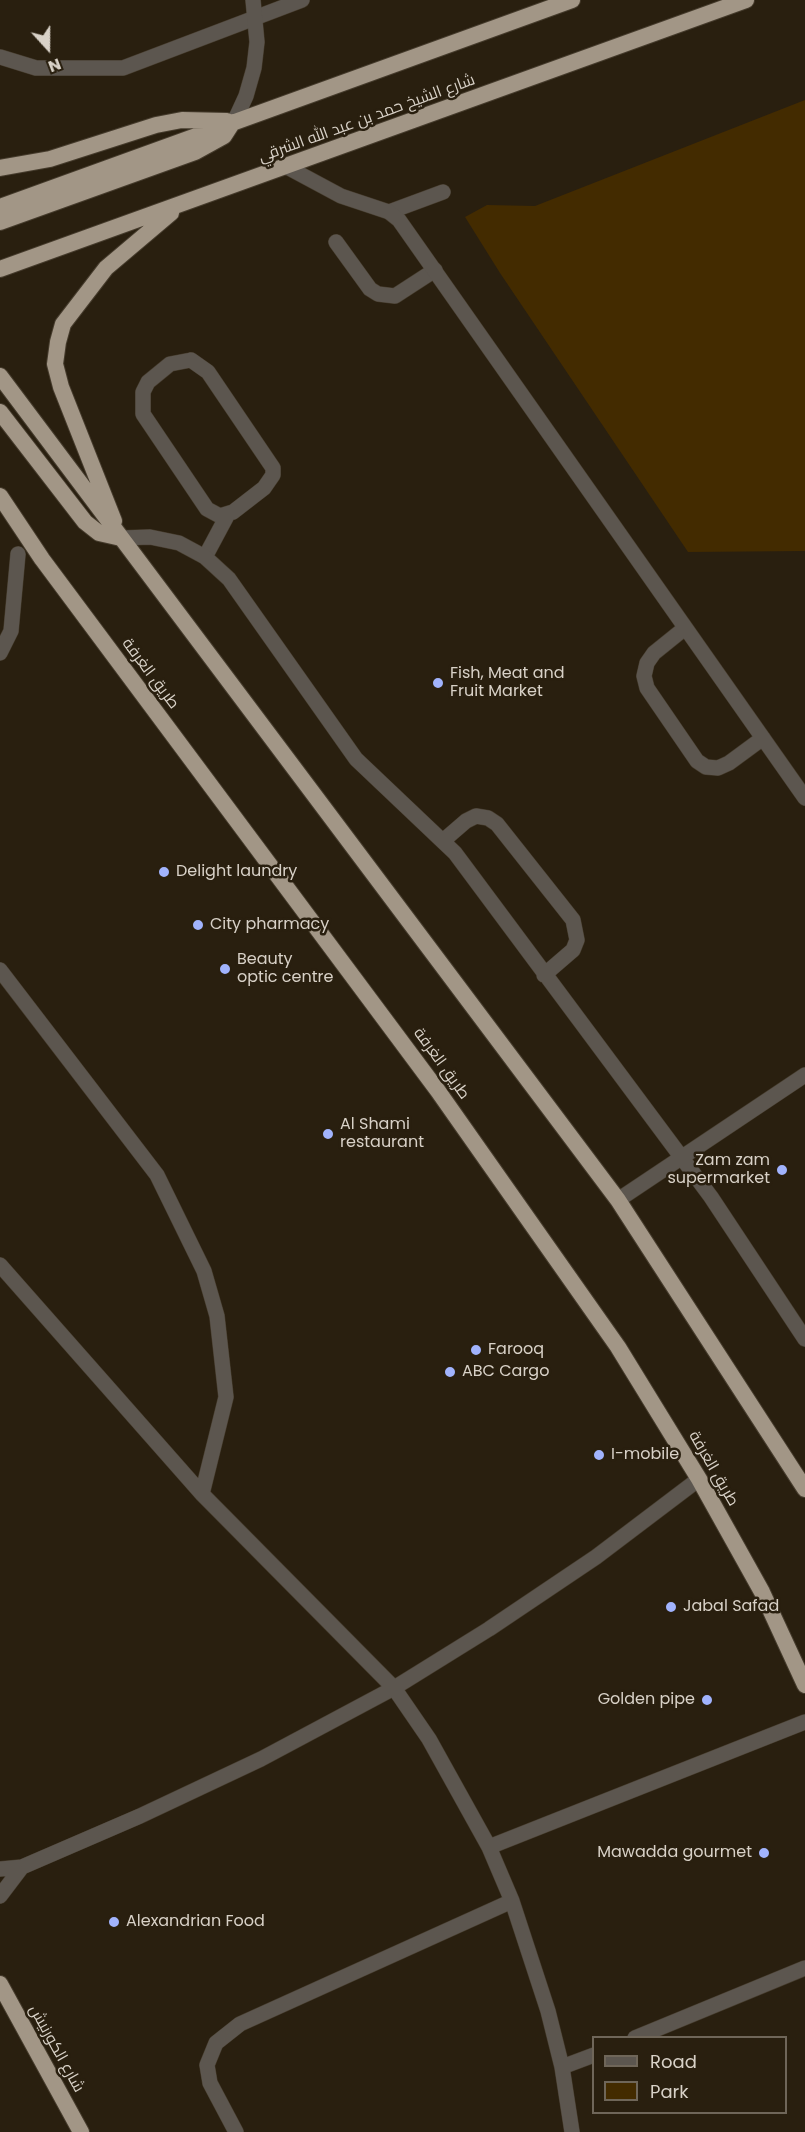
<!DOCTYPE html>
<meta charset="utf-8">
<style>
body{margin:0}
#map{position:relative;width:805px;height:2132px;overflow:hidden;background:#291f0f;font-family:Poppins,sans-serif}
canvas{display:block}
.legend{position:absolute;left:592px;top:2036px;width:195px;height:78px;box-sizing:border-box;background:#291f0f;border:2px solid #6f6659;margin:0;padding:8px 10px;list-style:none;font-size:18px;color:#d8d1c7}
.legend li{display:flex;align-items:center;gap:12px;height:30px}
.legend b{width:30px;border:2px solid #6f6659}
.north{position:absolute;left:18px;top:18px;width:60px;height:60px;-webkit-text-stroke:4px #291f0f;paint-order:stroke;rotate:159deg;font-size:16px;font-weight:700;line-height:24px;text-align:center;color:#d8d1c7}
.north::after{content:'';display:block;margin:auto;width:21px;height:27px;background:#d8d1c7;clip-path:polygon(50% 0,100% 100%,50% 72%,0 100%)}
</style>
<div id="map">
<canvas width="805" height="2132"></canvas>
<ul class="legend">
<li><b style="height:8px;background:#5c564f"></b>Road</li>
<li><b style="height:16px;background:#432b00"></b>Park</li>
</ul>
<div class="north">N</div>
</div>
<script>
const ctx = document.querySelector('canvas').getContext('2d');
ctx.lineJoin = 'round';
function fillPath(path, color) { ctx.fillStyle = color; ctx.fill(path, 'evenodd'); }
const shape = rows => new Path2D(rows.map(r => 'M' + r).join(''));
function trace(path, color, width, dash) { ctx.strokeStyle = color; ctx.lineWidth = width; ctx.lineCap = dash ? 'butt' : 'round'; ctx.setLineDash(dash || []); ctx.stroke(path); }
function write(font, color, halo, rows, align = 'center') {
  ctx.font = font + ' Poppins,Cairo,sans-serif'; ctx.lineWidth = 5; ctx.setLineDash([]); ctx.textBaseline = 'middle'; ctx.strokeStyle = halo; ctx.fillStyle = color; for (const [text, x, y, turn = 0] of rows) {
    ctx.save(); ctx.translate(x, y); ctx.rotate((+turn || 0) * Math.PI / 180); ctx.textAlign = isNaN(turn) ? turn : align; if (halo) ctx.strokeText(text, 0, 0); ctx.fillText(text, 0, 0); ctx.restore();
  }
}
const green = shape([
 [805,100,805,551,688,552,500,273,465,217,487,205,535,206]
]);
const service = shape([
 [0,57,36,68,123,68,302,0],
 [389,212,443,192],
 [336,242,370,289,378,294,395,296,435,270],
 [191,360,208,372,273,468,273,475,264,488,233,512,220,516,207,509,143,414,143,392,148,382,170,364,191,360],
 [205,557,228,514],
 [0,653,11,631,18,554],
 [0,970,157,1175,204,1271,217,1316,226,1397,202,1494],
 [0,1265,202,1494,394,1688,429,1739,489,1847,512,1901,548,2011,562,2067,572,2132],
 [489,1847,805,1722],
 [0,1869,22,1867,140,1816,261,1759,394,1688,489,1629,596,1557,699,1479],
 [0,1896,22,1867],
 [635,2038,805,1968],
 [562,2067,594,2055],
 [236,2132,210,2083,207,2065,216,2043,240,2024,512,1901]
]);
const minor = shape([
 [234,122,246,96,254,68,257,42,253,0],
 [287,167,341,196,389,212,399,220,805,798],
 [121,538,150,537,179,543,205,557,229,579,356,759,455,853,711,1197,805,1339],
 [685,628,654,653,647,663,644,676,647,688,697,761,706,767,718,768,729,763,763,738],
 [444,840,466,821,476,816,488,818,497,824,573,920,577,940,573,950,544,975],
 [618,1200,805,1075]
]);
const trunk = shape([
 [0,168,50,159,156,125,182,120,227,121],
 [0,207,572,0],
 [0,222,195,152,224,136,233,122],
 [0,269,746,0],
 [0,376,618,1200,805,1489],
 [0,412,85,522,99,533,121,538],
 [0,496,42,559,438,1091,618,1347,699,1479,762,1592,805,1685],
 [114,521,61,387,55,364,58,342,63,324,106,268,171,213],
 [0,1984,81,2132]
]);
const markers = [
 [438,683,6,"#a1b3fd"],
 [164,872,6,"#a1b3fd"],
 [198,925,6,"#a1b3fd"],
 [225,969,6,"#a1b3fd"],
 [328,1134,6,"#a1b3fd"],
 [782,1170,6,"#a1b3fd"],
 [476,1350,6,"#a1b3fd"],
 [450,1372,6,"#a1b3fd"],
 [599,1455,6,"#a1b3fd"],
 [671,1607,6,"#a1b3fd"],
 [707,1700,6,"#a1b3fd"],
 [764,1853,6,"#a1b3fd"],
 [114,1922,6,"#a1b3fd"]
];
const streetNames = [
 ["شارع الشيخ حمد بن عبد الله الشرقي",367,119,-20],
 ["طريق الغرفة",150,674,53],
 ["طريق الغرفة",441,1064,54],
 ["طريق الغرفة",713,1469,60],
 ["شارع الكورنيش",56,2049,61]
];
const poiNames = [
 ["Fish, Meat and",450,674],
 ["Fruit Market",450,692],
 ["Delight laundry",176,872],
 ["City pharmacy",210,925],
 ["Beauty",237,960],
 ["optic centre",237,978],
 ["Al Shami",340,1125],
 ["restaurant",340,1143],
 ["Zam zam",770,1161,"right"],
 ["supermarket",770,1179,"right"],
 ["Farooq",488,1350],
 ["ABC Cargo",462,1372],
 ["I-mobile",611,1455],
 ["Jabal Safad",683,1607],
 ["Golden pipe",695,1700,"right"],
 ["Mawadda gourmet",752,1853,"right"],
 ["Alexandrian Food",126,1922]
];
fillPath(green, '#432b00');
trace(service, '#453b2c', 16);
trace(minor, '#453b2c', 16);
trace(trunk, '#453b2c', 18);
trace(service, '#5c564f', 15);
trace(minor, '#5c564f', 15);
trace(trunk, '#a29686', 16);
for (const [x, y, r, color] of markers) { const dot = new Path2D(); dot.arc(x, y, r, 0, 2 * Math.PI); ctx.fillStyle = color; ctx.fill(dot); trace(dot, '#291f0f', 2); }
write('16px', '#d8d1c7', '#291f0f', streetNames);
write('16px', '#d8d1c7', '#291f0f', poiNames, 'left');
</script>
